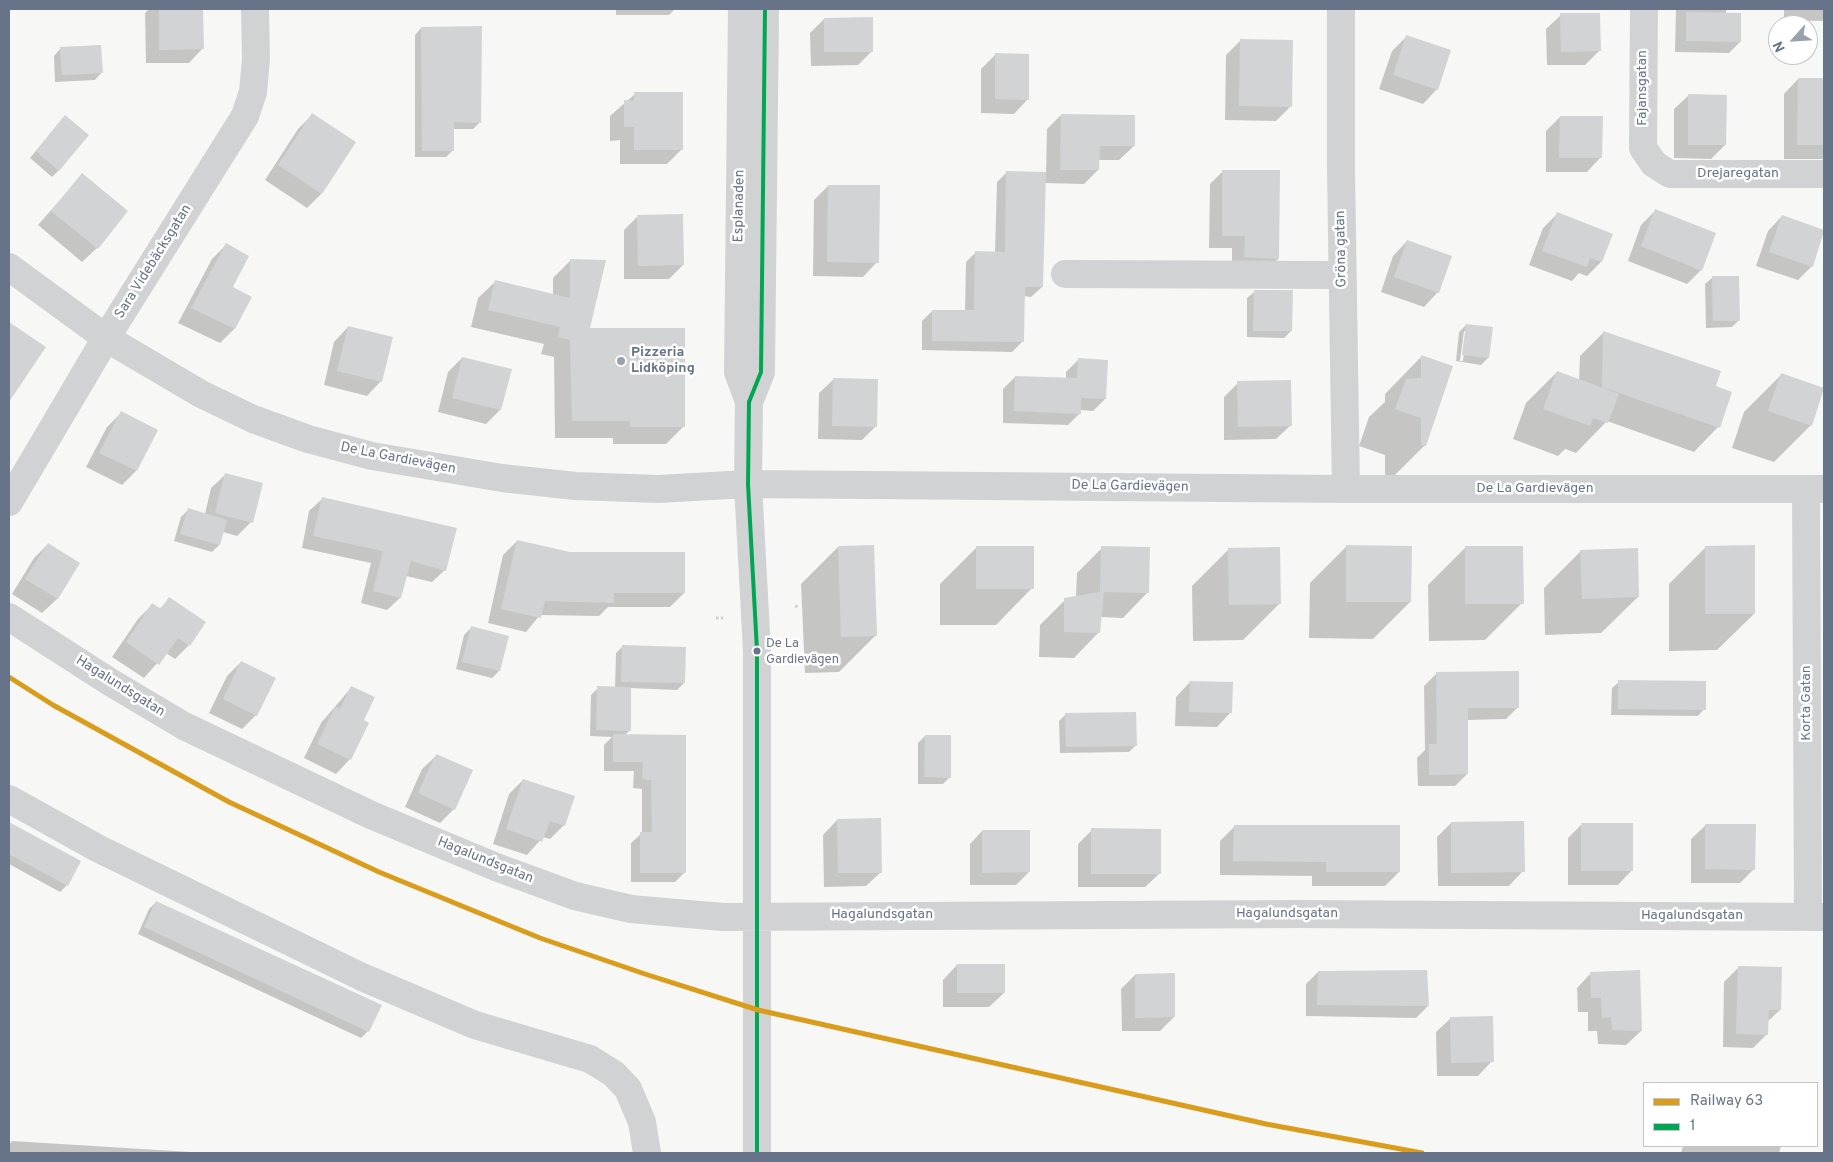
<!DOCTYPE html>
<meta charset="utf-8">
<style>
body{margin:0}
#map{position:relative;width:1833px;height:1162px;overflow:hidden;background:#f7f7f6;font-family:Overpass,sans-serif}
canvas{display:block}
.frame{position:absolute;inset:0;border:10px solid #667388;pointer-events:none}
.legend{position:absolute;left:1643px;top:1082px;width:175px;height:65px;box-sizing:border-box;background:#fff;border:1px solid #c2c7cf;margin:0;padding:6px 9px;list-style:none;font-size:15px;color:#667388}
.legend li{display:flex;align-items:center;gap:10px;height:25px}
.legend b{width:25px;border:1px solid #c2c7cf}
.north{position:absolute;left:1768px;top:15px;width:50px;height:50px;box-sizing:border-box;background:#fff;border:1px solid #c2c7cf;border-radius:50%;rotate:244deg;font-size:14px;font-weight:700;line-height:20px;text-align:center;color:#667388}
.north::after{content:'';display:block;margin:auto;width:18px;height:22px;background:#99a1ae;clip-path:polygon(50% 0,100% 100%,50% 72%,0 100%)}
</style>
<div id="map">
<canvas width="1833" height="1162"></canvas>
<div class="frame"></div>
<ul class="legend">
<li><b style="height:6px;background:#da9c1b"></b>Railway 63</li>
<li><b style="height:6px;background:#00a651"></b>1</li>
</ul>
<div class="north">N</div>
</div>
<script>
const ctx = document.querySelector('canvas').getContext('2d');
ctx.lineJoin = 'round';
function fillPath(path, color) { ctx.fillStyle = color; ctx.fill(path, 'evenodd'); }
const shape = rows => new Path2D(rows.map(r => 'M' + r).join(''));
function trace(path, color, width, dash) { ctx.strokeStyle = color; ctx.lineWidth = width; ctx.lineCap = dash ? 'butt' : 'round'; ctx.setLineDash(dash || []); ctx.stroke(path); }
function write(font, color, halo, rows, align = 'center') {
  ctx.font = font + ' Overpass,sans-serif'; ctx.lineWidth = 5; ctx.setLineDash([]); ctx.textBaseline = 'middle'; ctx.strokeStyle = halo; ctx.fillStyle = color; for (const [text, x, y, turn = 0] of rows) {
    ctx.save(); ctx.translate(x, y); ctx.rotate((+turn || 0) * Math.PI / 180); ctx.textAlign = isNaN(turn) ? turn : align; if (halo) ctx.strokeText(text, 0, 0); ctx.fillText(text, 0, 0); ctx.restore();
  }
}
const shadow = shape([
 [149,9,202,9,203,48,189,63,146,63,145,13],
 [616,9,675,9,669,15,616,15],
 [1676,9,1726,9,1726,14,1740,42,1729,53,1675,52],
 [1784,9,1824,9,1824,19,1822,21,1784,20],
 [1561,15,1600,50,1585,65,1547,65,1546,29],
 [824,19,872,51,858,65,811,66,810,33],
 [421,28,480,122,473,129,452,129,452,151,446,157,415,157,415,35],
 [1406,37,1437,89,1423,104,1379,89,1392,51],
 [1240,41,1291,106,1276,121,1225,120,1226,55],
 [60,49,101,73,95,80,55,82,54,56],
 [995,55,1028,99,1014,114,981,113,981,69],
 [1798,79,1824,79,1824,159,1784,159,1784,94],
 [635,94,681,150,667,164,620,164,620,140,610,141,610,116],
 [1689,95,1725,145,1711,159,1674,158,1674,109],
 [312,115,321,194,307,208,265,180,298,129],
 [1061,115,1134,146,1119,160,1098,160,1098,170,1084,184,1044,183,1042,287,1031,297,1024,296,1022,342,1012,352,922,350,922,321,932,311,965,311,966,262,976,252,995,253,997,182,1007,172,1046,173,1047,129],
 [1560,117,1601,157,1587,172,1546,172,1546,131],
 [58,124,59,170,52,177,30,158],
 [1223,171,1278,259,1265,272,1232,270,1232,248,1209,248,1210,184],
 [82,175,97,248,82,262,38,225],
 [828,186,877,262,863,277,813,276,814,200],
 [1655,211,1701,270,1687,284,1628,261,1641,225],
 [1557,214,1601,262,1587,276,1579,273,1572,281,1529,265,1543,228],
 [638,216,683,265,669,279,624,279,624,230],
 [1782,216,1824,231,1812,266,1798,280,1756,266,1768,231],
 [1407,241,1438,292,1424,307,1381,292,1393,256],
 [226,245,231,288,251,298,234,329,220,343,178,323,212,259],
 [570,261,588,329,683,427,666,444,613,444,613,438,555,438,554,357,541,354,544,344,471,327,478,298,496,281,553,295,553,278],
 [1712,278,1739,320,1732,327,1706,328,1705,284],
 [1254,292,1291,331,1284,338,1247,337,1247,298],
 [9,323,44,347,9,398],
 [1466,325,1488,358,1481,365,1456,361,1459,332],
 [1464,331,1466,331,1463,361,1460,361],
 [348,327,381,381,367,396,324,385,334,342],
 [1604,332,1714,387,1718,427,1694,452,1607,421,1576,453,1565,449,1558,456,1513,439,1526,403,1557,372,1579,381,1580,356],
 [1421,357,1425,445,1388,482,1385,482,1385,455,1359,446,1369,417,1385,402,1385,394],
 [462,358,500,410,486,424,438,412,448,372],
 [1078,360,1105,399,1093,411,1080,410,1080,413,1068,425,1003,423,1003,389,1015,377,1066,378,1066,372],
 [1781,375,1811,425,1774,462,1732,448,1744,412],
 [834,379,876,426,862,440,818,439,819,393],
 [1238,383,1291,425,1276,439,1224,440,1224,397],
 [121,413,156,431,136,471,122,485,86,467,107,427],
 [226,474,251,522,237,536,223,532,219,545,212,552,174,541,181,517,188,510,205,514,211,488],
 [322,499,445,570,432,582,406,576,400,598,387,610,361,603,371,563,302,548,309,511],
 [517,541,684,593,670,607,608,607,599,616,540,615,526,632,488,623,503,555],
 [48,544,78,563,57,599,42,613,12,594,34,558],
 [1347,546,1410,602,1373,639,1309,638,1310,583],
 [838,547,876,635,839,672,805,673,801,584],
 [977,547,1032,588,996,625,940,625,940,584],
 [1706,547,1754,614,1717,650,1669,651,1669,584],
 [1102,548,1148,592,1123,618,1100,617,1099,632,1074,658,1039,657,1040,625,1065,600,1076,597,1077,573],
 [1465,548,1522,603,1485,640,1429,641,1428,585],
 [1229,549,1280,603,1243,640,1193,641,1192,586],
 [1581,551,1638,597,1601,633,1545,635,1544,588],
 [169,599,189,645,175,659,166,653,144,678,112,657,138,619,152,605,159,610],
 [471,628,499,671,492,678,456,669,464,635],
 [623,646,684,683,677,690,630,688,630,730,624,736,685,737,684,873,675,882,631,882,631,843,642,833,642,789,633,788,634,771,604,771,604,745,612,737,590,736,591,695,598,688,615,688,616,653],
 [241,662,256,715,242,729,209,713,227,676],
 [1436,674,1518,707,1506,719,1467,720,1467,774,1455,786,1418,786,1417,758,1425,750,1424,686],
 [1190,682,1231,712,1217,727,1175,726,1176,697],
 [1619,682,1704,709,1698,716,1611,715,1612,688],
 [351,688,362,721,350,759,336,774,304,758,321,723],
 [1066,714,1136,745,1129,752,1060,753,1059,721],
 [925,736,950,777,943,784,918,784,918,743],
 [437,755,454,809,440,823,405,807,422,769],
 [523,780,564,825,550,839,543,837,527,855,493,844,509,794],
 [837,820,881,872,866,886,824,887,823,835],
 [9,823,80,862,67,885,60,892,9,864],
 [1451,823,1523,871,1509,886,1438,886,1437,837],
 [1582,824,1632,870,1618,885,1568,885,1568,838],
 [1706,825,1754,869,1740,883,1691,883,1691,839],
 [1234,827,1399,872,1385,886,1312,886,1312,876,1220,875,1220,841],
 [1092,830,1160,873,1145,887,1078,887,1078,844],
 [982,831,1029,872,1016,885,970,885,970,844],
 [156,902,368,1031,361,1038,138,934,149,909],
 [957,965,1004,993,989,1007,943,1007,943,980],
 [1738,968,1780,1010,1767,1022,1767,1034,1753,1048,1723,1047,1724,982],
 [1318,972,1428,1006,1416,1018,1306,1016,1306,984],
 [1591,973,1641,1031,1626,1045,1598,1044,1597,1031,1588,1031,1588,1012,1578,1012,1577,988],
 [1135,975,1174,1017,1160,1031,1122,1031,1121,989],
 [1451,1018,1492,1061,1478,1076,1437,1076,1436,1032],
 [12,1141,191,1152,191,1153,9,1153,9,1145],
 [1683,1146,1781,1146,1779,1153,1681,1153]
]);
const building = shape([
 [159,9,203,9,204,49,159,50],
 [1686,12,1741,13,1741,42,1686,41],
 [1560,13,1600,13,1601,51,1561,52],
 [873,17,873,52,824,52,824,18],
 [482,26,481,123,454,122,454,151,422,151,421,27],
 [1406,35,1451,50,1438,90,1393,75],
 [1240,39,1293,40,1292,107,1239,106],
 [101,45,103,73,62,75,60,47],
 [995,53,1029,54,1029,100,995,99],
 [1798,78,1824,78,1824,145,1797,145],
 [634,92,683,92,683,150,634,150,634,127,624,127,624,100,634,101],
 [1688,94,1727,95,1726,145,1688,145],
 [312,113,356,142,322,194,278,165],
 [1061,114,1135,115,1135,146,1100,146,1099,170,1060,170],
 [65,115,89,135,59,171,36,151],
 [1560,116,1603,116,1602,158,1559,158],
 [1222,170,1280,170,1279,259,1244,257,1245,236,1222,236],
 [1006,171,1046,172,1043,287,1025,287,1024,342,932,341,932,310,974,310,975,251,1005,252],
 [82,173,128,211,98,249,51,211],
 [828,185,880,185,879,263,827,262],
 [1655,209,1716,233,1702,271,1641,246],
 [1557,212,1613,234,1602,262,1590,258,1587,267,1542,251],
 [683,214,684,265,638,266,637,215],
 [1782,215,1824,230,1813,267,1769,252],
 [1407,240,1452,256,1439,293,1394,277],
 [226,243,249,256,233,287,252,297,235,329,191,308],
 [570,259,606,260,590,328,685,328,685,427,630,427,630,421,572,421,570,340,558,337,560,327,488,310,495,280,570,298],
 [1712,276,1739,276,1740,321,1713,321],
 [1254,290,1293,290,1292,331,1253,331],
 [9,322,46,347,9,402],
 [1466,324,1493,327,1489,358,1462,355],
 [348,326,393,337,382,382,337,371],
 [1603,331,1721,371,1716,386,1732,392,1720,428,1602,387],
 [1421,355,1453,366,1426,446,1421,445,1421,418,1395,409,1406,379,1421,378],
 [462,357,512,369,501,410,452,398],
 [1078,358,1108,360,1106,399,1081,398,1081,414,1014,411,1015,376,1077,378],
 [1557,371,1619,394,1608,423,1593,418,1590,426,1543,409],
 [1781,373,1824,388,1812,426,1768,411],
 [833,378,878,379,877,427,832,426],
 [1291,380,1292,426,1238,427,1237,381],
 [121,411,158,430,137,471,99,453],
 [225,473,263,483,253,523,215,513],
 [322,497,457,528,446,571,411,561,401,598,373,591,383,551,313,536],
 [188,508,227,520,220,545,180,534],
 [517,540,570,552,685,552,685,593,614,593,614,603,545,601,541,618,501,609],
 [48,543,80,563,58,599,25,579],
 [874,545,877,636,841,637,838,546],
 [1346,545,1412,546,1411,602,1346,602],
 [1755,545,1755,614,1705,614,1705,546],
 [976,546,1034,546,1034,589,976,589],
 [1101,546,1150,547,1149,593,1104,592,1100,633,1064,632,1064,598,1100,592],
 [1465,546,1523,546,1524,604,1465,604],
 [1280,547,1281,604,1229,605,1228,548],
 [1638,548,1639,597,1582,599,1580,550],
 [169,597,206,622,190,646,178,638,159,665,126,642,152,603,161,609],
 [471,626,509,636,500,671,462,662],
 [622,645,686,647,685,683,621,682],
 [241,661,276,678,257,716,223,699],
 [1519,671,1519,708,1468,708,1468,774,1429,775,1429,744,1437,744,1436,672],
 [1618,680,1706,681,1706,710,1618,709],
 [1190,681,1233,682,1232,713,1189,712],
 [351,686,375,697,364,720,369,723,351,760,317,744,335,707,340,709],
 [597,686,631,687,631,731,596,730],
 [1136,712,1137,746,1066,747,1065,713],
 [613,734,686,735,686,873,640,873,640,832,652,832,651,780,642,779,643,762,613,762],
 [925,735,951,735,951,778,924,777],
 [436,754,473,770,455,810,418,793],
 [523,779,575,796,565,826,550,821,542,842,506,829],
 [881,818,882,873,838,873,837,819],
 [1524,821,1525,872,1451,873,1451,822],
 [9,822,81,861,68,886,9,854],
 [1581,823,1633,823,1633,871,1581,871],
 [1705,824,1756,824,1755,870,1705,869],
 [1234,825,1400,825,1400,872,1326,872,1326,862,1233,861],
 [1091,828,1161,829,1161,874,1091,874],
 [982,830,1030,830,1030,872,982,873],
 [156,901,382,1005,369,1032,144,927],
 [957,964,1005,964,1005,993,957,993],
 [1738,966,1782,967,1781,1010,1769,1010,1768,1035,1736,1034],
 [1427,970,1429,1006,1317,1005,1318,971],
 [1640,970,1642,1031,1612,1030,1611,1017,1602,1018,1601,998,1591,998,1590,972],
 [1175,973,1175,1017,1135,1018,1135,974],
 [1493,1016,1494,1062,1451,1063,1450,1017]
]);
const path = shape([
 [795,606,799,607],
 [716,618,723,618]
]);
const minor = shape([
 [742,9,738,372,749,402,748,484,757,651,757,1153],
 [1341,9,1341,170,1346,489],
 [1644,9,1643,148,1654,164,1670,174,1824,174],
 [9,267,106,338,201,394,253,419,308,439,372,456,502,478,575,486,658,489,748,484,1346,489,1824,489],
 [1065,274,1342,275],
 [749,402,761,372,765,9],
 [1806,489,1808,917],
 [9,502,106,338,245,116,253,92,256,59,255,9],
 [9,617,110,682,184,726,371,815,496,867,575,896,631,909,723,917,1300,914,1824,917],
 [9,799,99,849,362,977,475,1025,590,1059,614,1074,628,1089,642,1122,647,1153]
]);
const bus1 = shape([
 [757,1153,757,651,748,484,749,402,761,372,765,9]
]);
const rail1 = shape([
 [9,677,53,705,229,802,379,872,540,938,645,974,758,1010,1266,1124,1422,1153]
]);
const markers = [
 [621,361,5,"#99a1ae"],
 [757,651,4.5,"#667388"]
];
const busNames = [
 ["De La",766,644],
 ["Gardievägen",766,660]
];
const streetNames = [
 ["Fajansgatan",1643,88,-90],
 ["Drejaregatan",1738,174],
 ["Esplanaden",740,206,-89],
 ["Gröna gatan",1342,249,-91],
 ["Sara Videbäcksgatan",154,262,-58],
 ["De La Gardievägen",398,459,11],
 ["De La Gardievägen",1130,487,1],
 ["De La Gardievägen",1535,489],
 ["Hagalundsgatan",120,687,32],
 ["Korta Gatan",1807,703,-90],
 ["Hagalundsgatan",485,861,22],
 ["Hagalundsgatan",1287,914],
 ["Hagalundsgatan",882,915],
 ["Hagalundsgatan",1692,916]
];
const poiNames = [
 ["Pizzeria",631,353],
 ["Lidköping",631,369]
];
fillPath(shadow, '#0003');
fillPath(building, '#d2d3d4');
trace(path, '#cfcfd0', 3, [2.5, 2.5]);
trace(minor, '#d1d2d3', 28);
trace(bus1, '#00a651', 4);
trace(rail1, '#da9c1b', 5);
for (const [x, y, r, color] of markers) { const dot = new Path2D(); dot.arc(x, y, r, 0, 2 * Math.PI); ctx.fillStyle = color; ctx.fill(dot); trace(dot, '#fff', 2); }
write('13px', '#667388', '#fff', busNames, 'left');
write('14px', '#667388', '#fff', streetNames);
write('bold 14px', '#667388', '#fff', poiNames, 'left');
</script>
